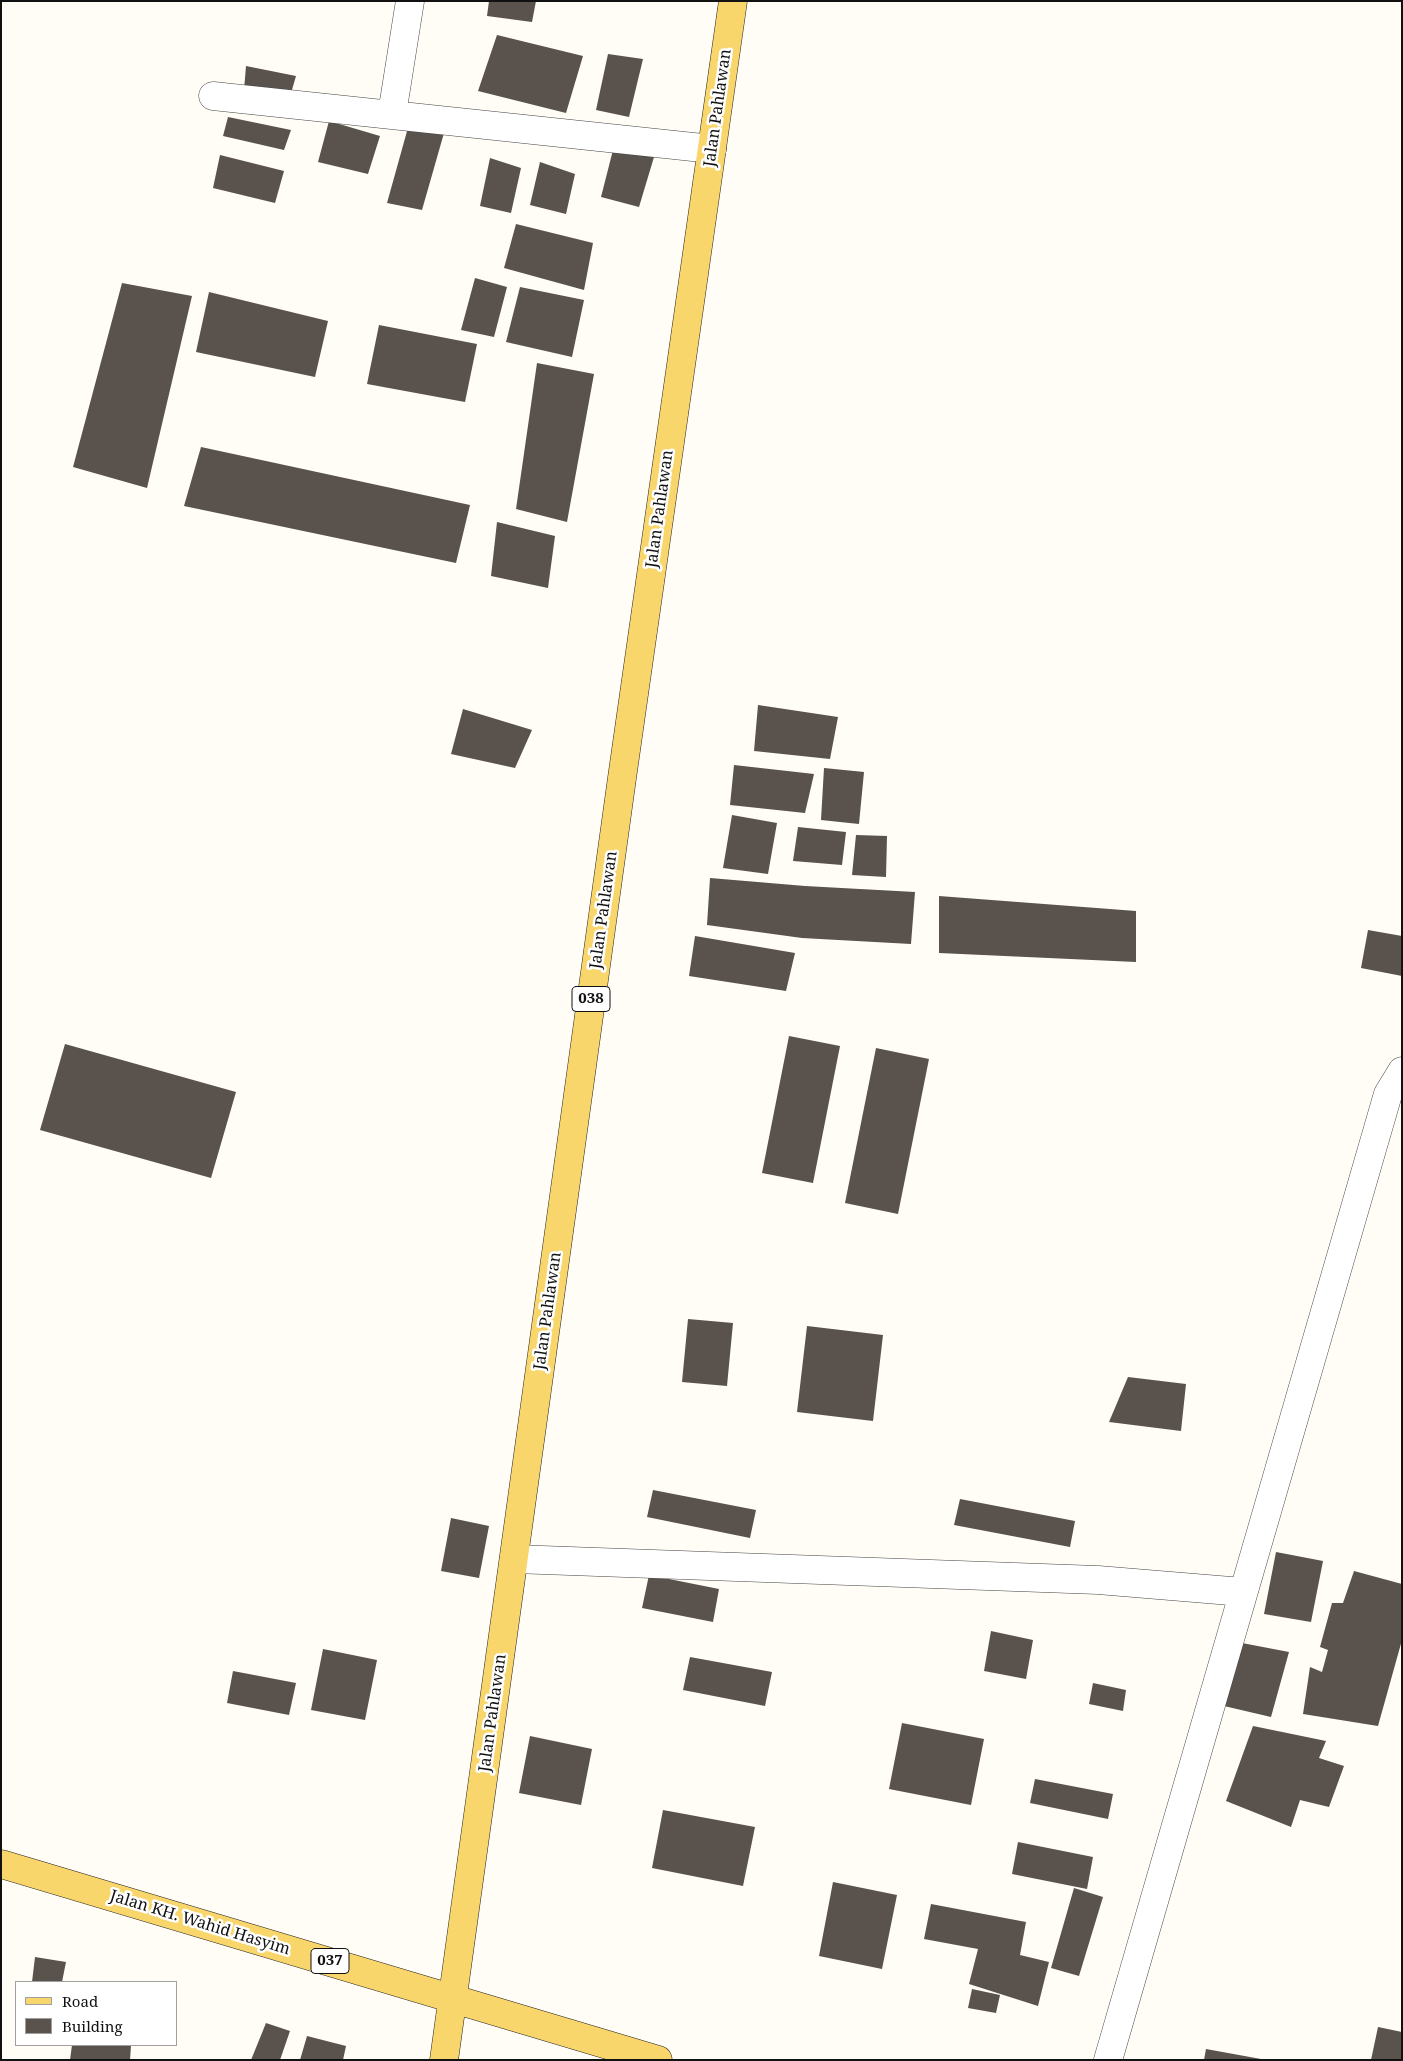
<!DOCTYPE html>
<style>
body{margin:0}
#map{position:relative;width:1403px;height:2061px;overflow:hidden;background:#fffdf5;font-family:"Noto Serif",serif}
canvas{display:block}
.frame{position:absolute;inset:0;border:2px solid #111;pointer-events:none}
.legend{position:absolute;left:15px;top:1981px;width:162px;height:65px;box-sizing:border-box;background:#fff;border:1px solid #a0a0a0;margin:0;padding:6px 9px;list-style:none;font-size:15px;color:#111}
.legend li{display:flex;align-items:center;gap:10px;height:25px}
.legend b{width:25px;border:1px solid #a0a0a0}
</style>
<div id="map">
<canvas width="1403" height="2061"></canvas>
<div class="frame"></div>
<ul class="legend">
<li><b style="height:6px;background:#f9d66b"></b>Road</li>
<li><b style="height:14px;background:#5a524d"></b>Building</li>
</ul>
</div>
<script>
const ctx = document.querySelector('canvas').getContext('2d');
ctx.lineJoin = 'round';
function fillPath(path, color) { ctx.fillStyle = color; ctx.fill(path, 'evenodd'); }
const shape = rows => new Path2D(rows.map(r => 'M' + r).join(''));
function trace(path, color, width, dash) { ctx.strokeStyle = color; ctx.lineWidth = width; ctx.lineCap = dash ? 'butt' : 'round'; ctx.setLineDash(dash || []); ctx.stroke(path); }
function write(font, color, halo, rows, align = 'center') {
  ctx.font = font + ' "Noto Serif",serif'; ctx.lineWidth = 5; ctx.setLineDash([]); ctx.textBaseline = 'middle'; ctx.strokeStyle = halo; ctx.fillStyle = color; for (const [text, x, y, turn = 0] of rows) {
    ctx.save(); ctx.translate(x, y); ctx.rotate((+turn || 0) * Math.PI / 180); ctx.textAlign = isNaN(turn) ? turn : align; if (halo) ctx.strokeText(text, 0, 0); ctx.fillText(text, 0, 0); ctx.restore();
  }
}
const building = shape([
 [489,1,536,1,532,22,487,16],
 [497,35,583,56,566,113,478,91],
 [608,54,643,59,629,117,596,110],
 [246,66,296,76,289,100,244,90],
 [228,117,291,130,284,150,223,136],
 [329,121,380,136,368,174,318,162],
 [409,124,444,133,422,210,387,203],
 [614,146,654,157,639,207,601,197],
 [220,155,284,171,275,203,213,188],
 [490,158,521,168,511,213,480,206],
 [540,162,575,174,566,214,530,205],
 [516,224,593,243,584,290,504,268],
 [475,278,507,287,494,337,461,330],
 [122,283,192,296,147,488,73,467],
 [520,287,584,300,572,357,506,342],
 [209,292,328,321,315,377,196,352],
 [379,325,477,344,465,402,367,384],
 [537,363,594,374,567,522,516,509],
 [201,447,470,505,456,563,184,506],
 [497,522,555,536,548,588,491,576],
 [758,705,838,717,830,759,754,751],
 [463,709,532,730,515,768,451,754],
 [734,765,814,774,805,813,730,805],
 [824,768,864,772,859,824,821,820],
 [732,815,777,823,768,874,723,868],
 [798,827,846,832,842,865,793,861],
 [856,835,887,836,886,877,852,875],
 [710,878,805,886,915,892,911,944,802,938,707,925],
 [939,896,1136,911,1136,962,939,953],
 [1368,930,1402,936,1402,976,1361,968],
 [695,936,795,953,786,991,689,976],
 [789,1036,840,1046,813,1183,762,1173],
 [65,1044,236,1092,211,1178,40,1130],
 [876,1048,929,1059,898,1214,845,1203],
 [688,1319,733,1323,727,1386,682,1382],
 [807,1326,883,1335,873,1421,797,1412],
 [1128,1377,1186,1384,1181,1431,1109,1422],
 [653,1490,756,1510,750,1538,647,1517],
 [960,1499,1075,1521,1070,1547,954,1525],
 [451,1518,489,1526,479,1578,441,1571],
 [1276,1552,1323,1561,1311,1622,1264,1614],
 [1354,1571,1402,1584,1402,1640,1378,1726,1303,1714,1310,1667,1322,1672,1328,1650,1320,1647,1332,1603,1343,1603],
 [649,1575,719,1589,713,1622,642,1608],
 [991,1631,1033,1640,1026,1679,984,1671],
 [1242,1643,1289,1652,1271,1717,1224,1706],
 [323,1649,377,1660,365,1720,311,1710],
 [690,1657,772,1672,765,1706,683,1690],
 [233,1671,296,1683,289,1715,227,1703],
 [1093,1683,1126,1690,1123,1711,1089,1704],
 [902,1723,984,1739,971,1805,889,1789],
 [1253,1726,1326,1741,1319,1758,1344,1766,1329,1807,1300,1800,1291,1827,1226,1801],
 [530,1736,592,1749,581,1805,519,1793],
 [1035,1779,1113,1794,1108,1819,1030,1803],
 [663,1810,755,1827,743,1886,652,1868],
 [1018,1842,1093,1857,1087,1889,1012,1874],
 [833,1882,897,1895,882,1969,819,1956],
 [1074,1888,1103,1897,1079,1976,1051,1968],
 [931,1904,1026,1922,1020,1955,1049,1962,1038,2006,969,1984,978,1949,924,1939],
 [35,1957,66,1962,62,1982,32,1982],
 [972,1989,1000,1995,996,2013,968,2008],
 [266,2023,290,2031,280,2060,251,2060],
 [1378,2027,1402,2032,1402,2060,1371,2060],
 [307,2036,346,2046,343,2060,300,2060],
 [72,2045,131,2045,130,2060,70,2060],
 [1206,2049,1261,2059,1260,2060,1204,2060]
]);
const minor = shape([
 [213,96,712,149],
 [392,114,410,1],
 [514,1559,1098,1580,1243,1592],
 [1108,2060,1388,1094,1402,1071]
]);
const primary = shape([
 [1,1864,658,2060],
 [444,2060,622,778,733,1]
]);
const shields = [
 [591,999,38],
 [330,1961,38]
];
const shieldNames = [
 ["038",591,999],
 ["037",330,1961]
];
const streetNames = [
 ["Jalan Pahlawan",718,108,-82],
 ["Jalan Pahlawan",660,509,-82],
 ["Jalan Pahlawan",604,910,-82],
 ["Jalan Pahlawan",548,1311,-82],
 ["Jalan Pahlawan",493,1713,-82],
 ["Jalan KH. Wahid Hasyim",200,1923,17]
];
fillPath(building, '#5a524d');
trace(minor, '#444', 29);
trace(primary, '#222', 29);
trace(minor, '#fff', 28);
trace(primary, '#f9d66b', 28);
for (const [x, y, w] of shields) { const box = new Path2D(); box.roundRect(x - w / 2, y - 12.5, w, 25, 4); ctx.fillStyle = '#fff'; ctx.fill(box); trace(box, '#111', 1); }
write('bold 15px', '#111', null, shieldNames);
write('16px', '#111', '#fff', streetNames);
</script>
